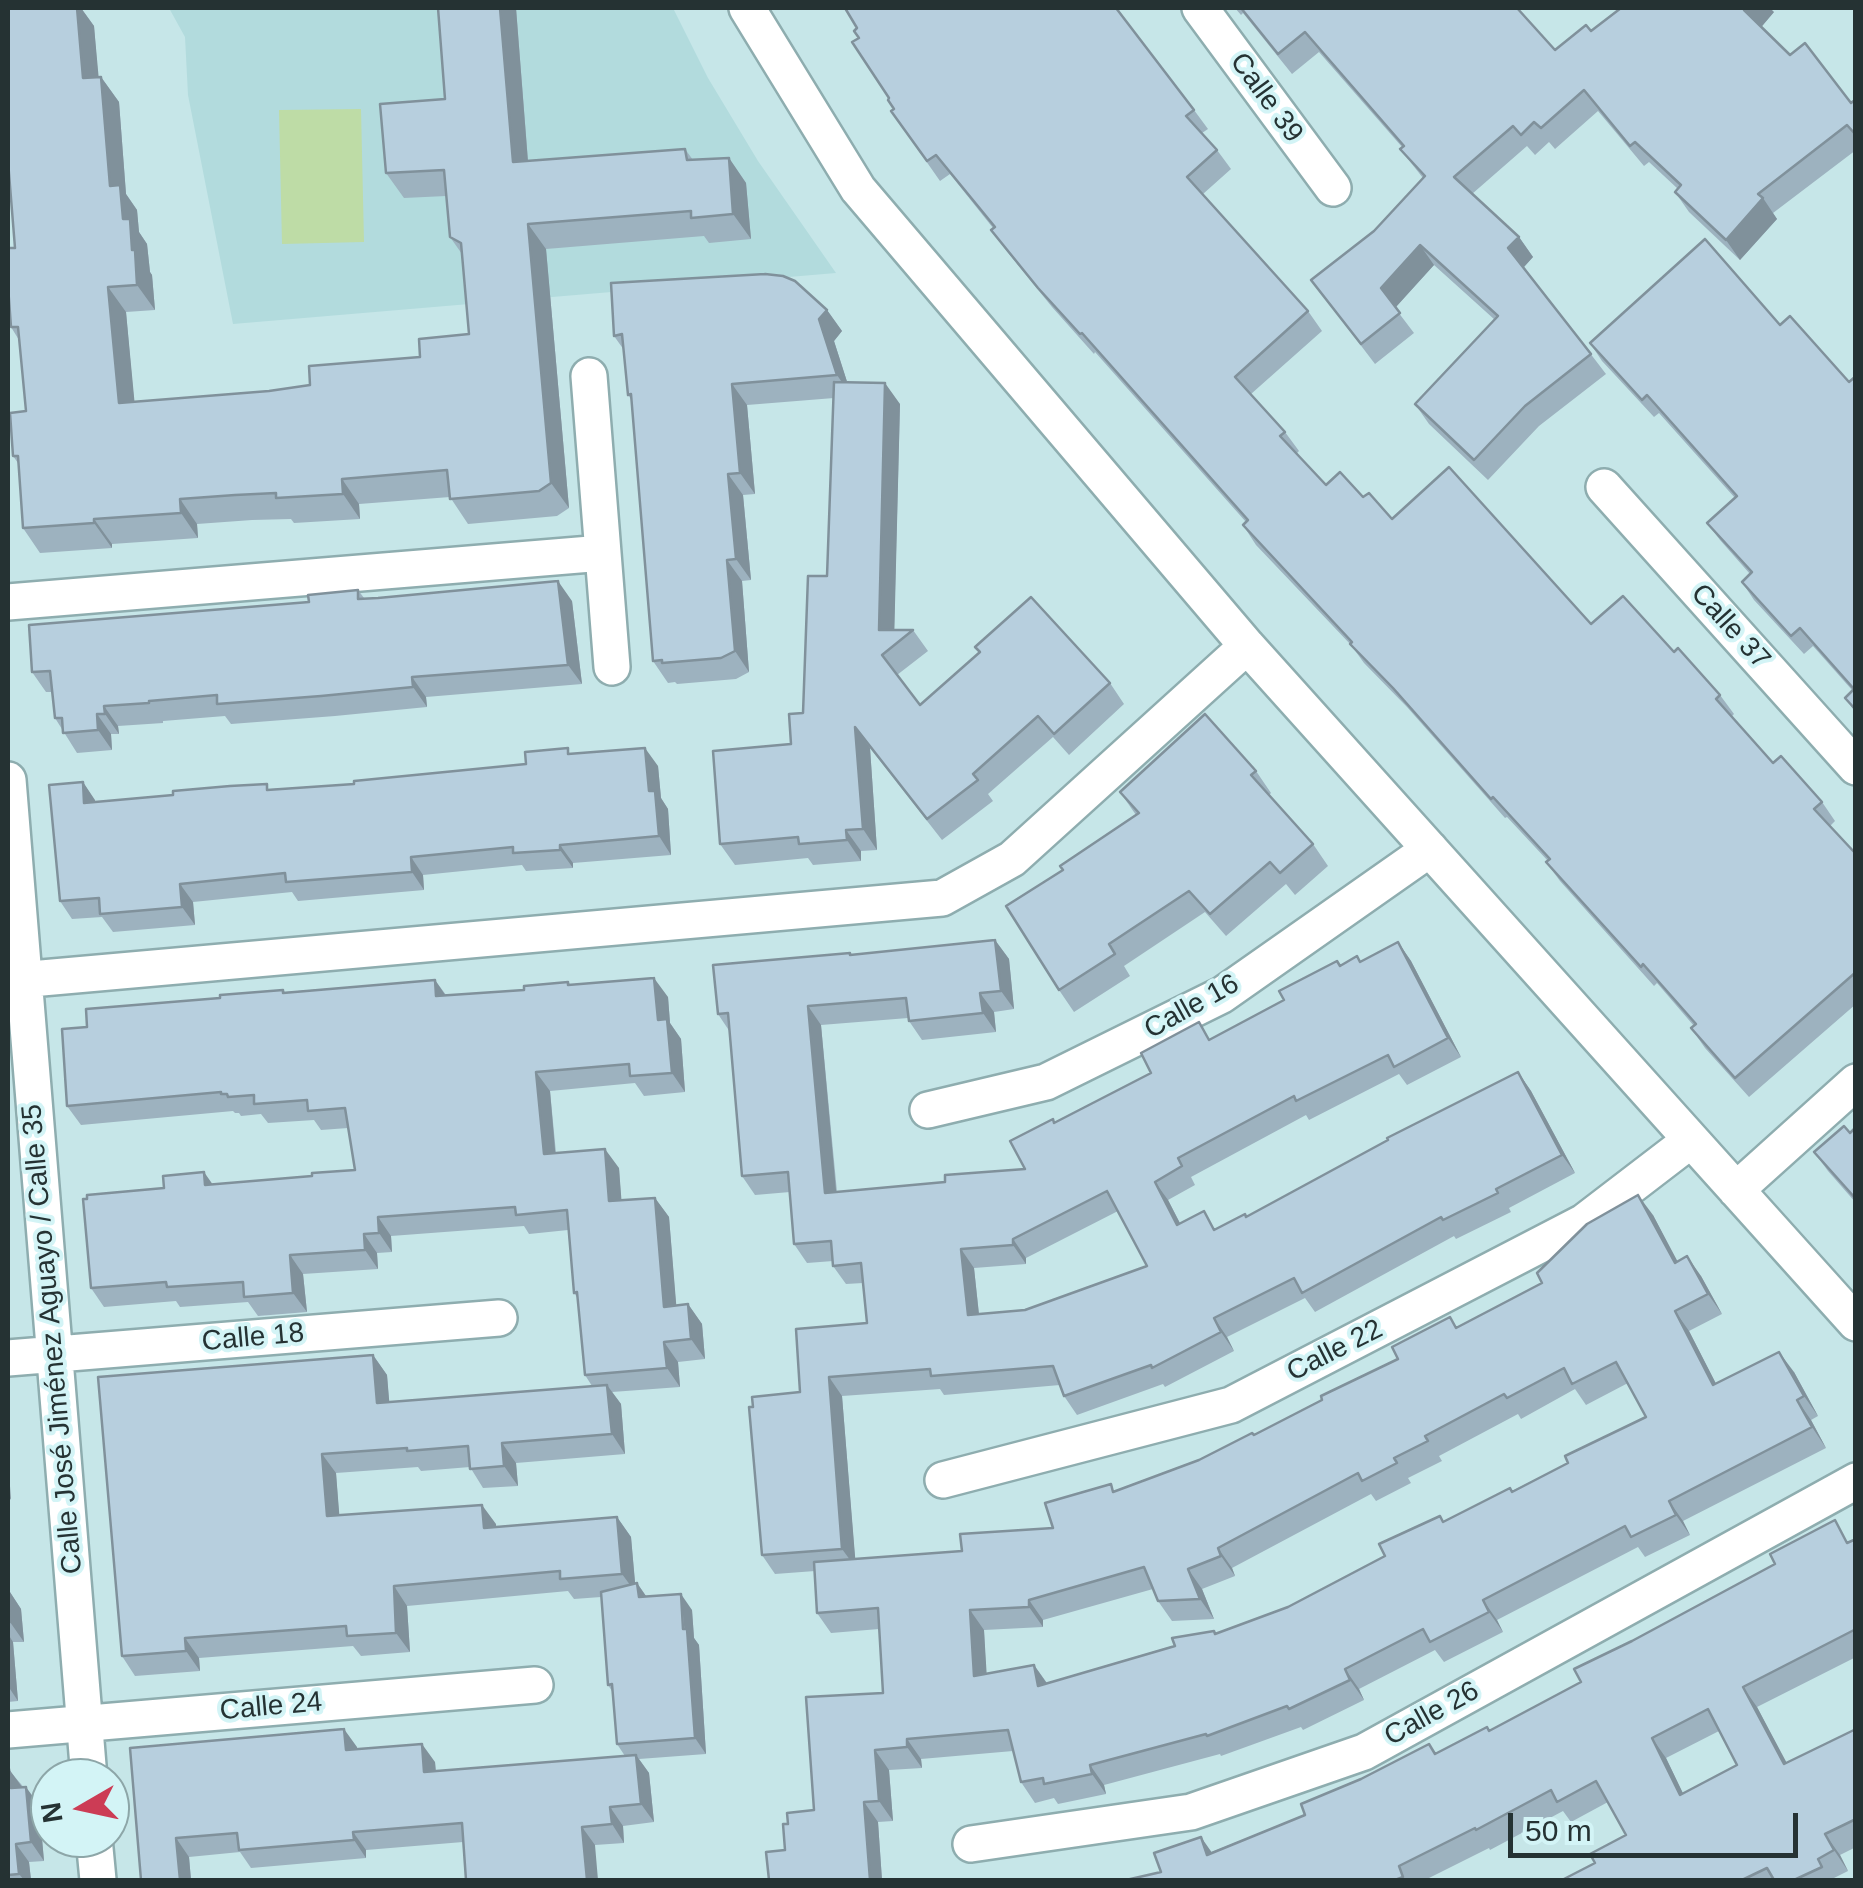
<!DOCTYPE html>
<meta charset="utf-8">
<style>
body{margin:0}
#map{position:relative;width:1863px;height:1888px;overflow:hidden;background:#c6e6e8;font-family:Arial,sans-serif}
canvas{display:block}
.frame{position:absolute;inset:0;border:10px solid #253233;pointer-events:none}
.north{position:absolute;left:30px;top:1758px;width:100px;height:100px;box-sizing:border-box;background:#d3f4f6;border:2px solid #8da6a8;border-radius:50%;rotate:261deg;font-size:28px;font-weight:700;line-height:40px;text-align:center;color:#253233}
.north::after{content:'';display:block;margin:auto;width:35px;height:45px;background:#cc3c55;clip-path:polygon(50% 0,100% 100%,50% 72%,0 100%)}
.scale{position:absolute;left:1508px;top:1813px;width:290px;height:45px;box-sizing:border-box;border:5px solid #253233;border-top:0;padding-left:12px;font-size:30px;line-height:35px;white-space:nowrap;color:#253233;-webkit-text-stroke:8px #d3f4f6;paint-order:stroke}
</style>
<div id="map">
<canvas width="1863" height="1888"></canvas>
<div class="frame"></div>
<div class="north">N</div>
<div class="scale">50 m</div>
</div>
<script>
const ctx = document.querySelector('canvas').getContext('2d');
ctx.lineJoin = 'round';
function fillPath(path, color) { ctx.fillStyle = color; ctx.fill(path, 'evenodd'); }
const shape = rows => new Path2D(rows.map(r => 'M' + r).join(''));
function trace(path, color, width, dash) { ctx.strokeStyle = color; ctx.lineWidth = width; ctx.lineCap = dash ? 'butt' : 'round'; ctx.setLineDash(dash || []); ctx.stroke(path); }
function write(font, color, halo, rows, align = 'center') {
  ctx.font = font + ' Arial,sans-serif'; ctx.lineWidth = 8; ctx.setLineDash([]); ctx.textBaseline = 'middle'; ctx.strokeStyle = halo; ctx.fillStyle = color; for (const [text, x, y, turn = 0] of rows) {
    ctx.save(); ctx.translate(x, y); ctx.rotate((+turn || 0) * Math.PI / 180); ctx.textAlign = isNaN(turn) ? turn : align; if (halo) ctx.strokeText(text, 0, 0); ctx.fillText(text, 0, 0); ctx.restore();
  }
}
const built = shape([
 [169,8,673,8,708,78,758,161,836,273,233,324,188,95,185,37]
]);
const green = shape([
 [361,109,364,242,282,244,279,110]
]);
const minor = shape([
 [747,8,858,189,1247,646,1856,1323],
 [1200,8,1333,188],
 [589,376,612,667],
 [1604,487,1856,767],
 [8,602,603,553],
 [8,780,89,1778],
 [8,981,942,898,1012,859,1247,646],
 [928,1110,1046,1082,1222,995,1430,849],
 [1736,1190,1856,1082],
 [8,1358,499,1318],
 [943,1480,1231,1405,1584,1222,1691,1140],
 [8,1730,535,1685],
 [94,1838,98,1880],
 [971,1844,1191,1812,1364,1752,1856,1481]
]);
const wall = shape([
 [8,8,81,8,94,26,98,77,101,77,119,102,126,194,137,210,139,232,147,244,150,272,152,275,155,310,126,312,134,402,269,391,310,385,420,357,469,334,462,254,450,237,446,196,404,198,386,173,445,99,438,8,516,8,528,161,685,149,693,160,729,158,746,183,751,239,709,243,704,236,546,249,569,508,557,516,468,524,450,497,359,504,360,519,294,523,291,519,252,520,197,524,198,538,112,544,112,548,40,553,23,528,18,463,13,456,26,411,19,340,11,327,15,248,10,186,8,183],
 [1235,8,1517,8,1555,50,1591,31,1774,12,1761,27,1790,55,1851,103,1856,99,1856,150,1773,213,1777,219,1740,260,1689,212,1675,192,1678,189,1649,162,1644,166,1598,111,1555,149,1549,142,1535,155,1527,146,1472,194,1519,237,1533,257,1524,267,1606,374,1539,426,1488,480,1429,424,1415,404,1495,320,1434,265,1395,308,1414,333,1375,364,1311,280,1374,231,1423,178,1400,149,1402,147,1319,52,1292,74,1243,13,1241,15],
 [857,28,1194,110,1208,129,1202,133,1217,150,1231,169,1203,194,1308,311,1322,331,1251,394,1285,432,1299,451,1296,454,1326,485,1363,497,1392,519,1591,624,1674,652,1720,695,1734,714,1731,717,1773,763,1822,802,1835,821,1830,826,1856,854,1856,1004,1749,1097,1705,1048,1691,1028,1694,1026,1657,983,1654,986,1560,881,1546,862,1548,861,1507,817,1505,818,1407,707,1364,663,1351,645,1256,545,1243,525,1246,522,1095,352,1094,354,1052,307,1005,249,991,230,993,228,950,174,940,181,891,111,894,109,859,38],
 [827,310,842,331,834,341,847,382,900,404,894,630,913,630,928,651,897,675,920,705,1110,683,1124,704,1069,755,1053,737,988,794,993,801,942,840,870,748,877,850,861,851,861,861,813,865,808,858,735,865,720,844,791,744,803,713,827,576,834,398,747,405,755,494,743,495,751,580,742,581,749,672,736,679,677,684,675,682,668,683,653,661,631,399,628,395,624,350,614,336],
 [1780,325,1849,382,1856,376,1856,713,1845,698,1852,690,1813,646,1804,654,1754,600,1742,582,1750,574,1720,540,1707,523,1735,498,1659,413,1654,417,1602,361,1590,343],
 [358,590,364,598,572,601,582,684,426,697,427,707,335,716,231,724,225,716,163,721,163,723,118,726,119,734,111,734,112,750,77,753,55,718,52,692,46,692,32,672],
 [572,754,658,766,661,798,668,809,671,855,573,863,573,868,526,871,522,865,423,875,424,890,298,901,292,892,193,902,195,925,113,932,102,917,72,919,60,901,83,782,95,802,173,795,354,784,526,764],
 [1256,771,1271,793,1269,795,1313,844,1328,866,1295,895,1286,884,1226,936,1205,912,1124,966,1130,976,1074,1012,1059,990,1063,870,1136,815,1120,792],
 [995,940,1009,959,1014,1009,994,1012,996,1032,922,1040,909,1021,908,1018,821,1025,837,1192,945,1182,1025,1169,1055,1122,1151,1073,1284,1000,1340,965,1361,961,1398,942,1411,961,1461,1057,1407,1085,1399,1074,1309,1120,1306,1115,1191,1177,1195,1185,1168,1200,1180,1223,1217,1229,1247,1217,1518,1072,1531,1091,1575,1173,1509,1208,1511,1212,1456,1239,1454,1236,1315,1312,1305,1298,1227,1337,1234,1351,1165,1387,1163,1384,1077,1415,1064,1396,1060,1385,944,1395,940,1389,842,1396,855,1559,962,1551,1053,1528,1116,1491,1199,1460,1254,1435,1398,1359,1450,1317,1457,1328,1542,1283,1653,1215,1677,1262,1701,1276,1722,1314,1689,1331,1716,1384,1794,1372,1818,1416,1811,1420,1826,1448,1683,1521,1690,1535,1645,1557,1638,1547,1497,1620,1503,1632,1444,1662,1435,1650,1359,1689,1364,1700,1303,1730,1301,1727,1221,1756,1220,1754,1104,1785,1106,1794,1058,1804,1054,1798,1035,1803,1021,1782,1013,1751,921,1759,922,1768,889,1770,893,1821,878,1822,882,1880,769,1880,785,1850,788,1824,814,1810,883,1693,879,1629,831,1633,817,1613,815,1571,775,1574,762,1555,753,1407,800,1392,867,1323,863,1283,846,1284,833,1266,833,1261,807,1263,794,1244,790,1192,755,1195,742,1176,730,1032,718,1014,850,953,852,955],
 [1118,1211,1147,1266,1025,1310,979,1314,974,1268,1026,1264,1026,1258],
 [1628,1383,1646,1417,1568,1463,1512,1491,1444,1522,1385,1556,1288,1607,1216,1633,1047,1683,1034,1665,986,1674,984,1630,1043,1627,1043,1620,1153,1589,1158,1601,1172,1621,1214,1619,1202,1589,1235,1576,1232,1568,1371,1494,1376,1501,1411,1483,1408,1478,1442,1461,1439,1456,1518,1414,1521,1419,1575,1389,1586,1405],
 [435,980,446,995,524,990,568,982,571,985,668,997,670,1023,681,1039,685,1092,644,1096,635,1083,550,1091,556,1153,619,1168,621,1200,655,1198,669,1217,676,1306,688,1304,702,1324,705,1359,678,1362,680,1387,612,1392,621,1404,625,1454,516,1463,518,1486,483,1488,470,1467,421,1471,418,1467,336,1473,339,1515,496,1524,496,1527,617,1517,631,1537,635,1584,637,1583,646,1596,692,1610,694,1638,699,1645,706,1754,639,1759,649,1773,654,1822,623,1826,624,1843,595,1845,463,1842,366,1850,366,1858,251,1868,240,1852,189,1857,191,1880,130,1748,357,1747,357,1750,435,1762,436,1771,625,1756,617,1744,612,1691,608,1685,601,1597,574,1599,568,1591,407,1606,410,1652,361,1656,353,1646,199,1658,200,1671,135,1676,122,1656,373,1355,387,1375,389,1402,592,1386,585,1375,577,1297,574,1293,568,1230,529,1234,524,1226,391,1236,392,1252,377,1253,378,1269,303,1274,307,1312,258,1316,248,1302,180,1307,176,1301,104,1307,91,1288,213,1184,312,1176,355,1170,348,1128,321,1130,314,1120,268,1123,261,1114,241,1116,239,1113,235,1113,233,1111,81,1125,67,1106,87,1027,220,998,283,990,285,992],
 [1856,1127,1856,1203,1828,1171,1814,1152,1850,1133],
 [1856,1539,1856,1657,1757,1707,1786,1763,1856,1729,1856,1847,1840,1855,1848,1871,1832,1879,1833,1880,1562,1880,1595,1863,1626,1835,1608,1802,1571,1822,1563,1811,1490,1850,1489,1848,1425,1880,1126,1880,1161,1872,1305,1815,1361,1779,1429,1744,1436,1753,1489,1731],
 [1719,1731,1737,1765,1683,1794,1666,1758],
 [8,1589,21,1609,24,1642,13,1642,18,1701,8,1702],
 [8,1769,39,1805,44,1861,29,1862,31,1880,8,1880]
]);
const shadedWall = shape([
 [77,8,81,8,94,26,101,103,83,78],
 [500,8,516,8,530,188,513,162],
 [1746,8,1770,8,1774,12,1758,31,1744,10],
 [101,77,119,102,126,194,137,210,139,232,147,244,150,272,152,275,155,310,137,285,132,250,110,186],
 [729,158,746,183,751,239,733,214],
 [1763,198,1777,219,1740,260,1726,240],
 [528,224,546,249,569,508,551,483],
 [1519,237,1533,257,1523,268,1508,248],
 [1420,245,1434,265,1395,308,1381,288],
 [108,287,126,312,137,428,119,403],
 [827,310,842,331,834,341,852,397,837,375,819,319],
 [885,383,900,404,894,645,879,630],
 [732,384,747,405,755,494,740,473],
 [728,474,743,495,751,580,736,559],
 [342,479,359,504,360,519,343,494],
 [180,499,197,524,198,538,181,513],
 [94,519,112,544,112,548,94,523],
 [727,560,742,581,749,672,735,651],
 [558,581,572,601,582,684,568,665],
 [412,677,426,697,427,707,413,687],
 [104,706,118,726,119,734,105,714],
 [97,714,111,734,112,750,98,730],
 [855,727,870,748,877,850,863,829],
 [645,748,658,766,661,798,668,809,671,855,659,836,649,791],
 [83,782,95,800,97,821,84,803],
 [846,830,861,851,861,861,847,840],
 [560,845,573,863,573,868,560,850],
 [411,857,423,875,424,890,412,872],
 [180,884,193,902,195,925,182,907],
 [995,940,1009,959,1014,1009,1001,991],
 [1398,942,1411,961,1461,1057,1448,1038],
 [654,978,668,997,670,1023,681,1039,685,1092,672,1073,658,1020],
 [435,980,448,999,436,996],
 [980,993,994,1012,996,1032,983,1013],
 [808,1006,821,1025,838,1212,825,1193],
 [536,1072,550,1091,557,1173,544,1154],
 [1518,1072,1531,1091,1575,1173,1562,1155],
 [605,1149,619,1168,623,1220,609,1201],
 [204,1172,218,1192,205,1185],
 [1155,1182,1168,1200,1190,1243,1177,1225],
 [1638,1195,1653,1215,1689,1283,1675,1263],
 [655,1198,669,1217,678,1326,664,1307],
 [378,1217,391,1236,392,1252,379,1233],
 [364,1234,377,1253,378,1269,365,1250],
 [1013,1239,1026,1258,1026,1264,1013,1245],
 [961,1249,974,1268,981,1334,968,1315],
 [290,1255,303,1274,307,1312,293,1293],
 [1687,1256,1701,1276,1722,1314,1708,1294],
 [688,1304,702,1324,705,1359,691,1339],
 [1675,1311,1689,1331,1727,1405,1713,1385],
 [1214,1318,1227,1337,1234,1351,1221,1332],
 [664,1342,678,1362,680,1387,667,1368],
 [1779,1352,1794,1372,1818,1416,1804,1396],
 [373,1355,387,1375,391,1422,377,1403],
 [829,1377,842,1396,856,1568,842,1549],
 [607,1385,621,1404,625,1454,612,1434],
 [1797,1400,1811,1420,1826,1448,1812,1427],
 [502,1443,516,1463,518,1486,504,1466],
 [322,1454,336,1473,341,1536,327,1516],
 [8,1458,11,1500,8,1495],
 [1669,1501,1683,1521,1690,1535,1676,1515],
 [482,1505,496,1524,497,1548,484,1528],
 [617,1517,631,1537,636,1593,622,1574],
 [1218,1548,1232,1568,1235,1576,1221,1556],
 [1188,1569,1202,1589,1214,1619,1200,1599],
 [637,1583,648,1599,639,1597],
 [394,1586,407,1606,410,1652,396,1633],
 [8,1589,21,1609,24,1642,10,1622],
 [681,1594,692,1610,694,1638,699,1645,706,1754,695,1738],
 [1029,1600,1043,1620,1043,1627,1029,1607],
 [1483,1600,1497,1620,1503,1632,1489,1612],
 [970,1610,984,1630,988,1696,974,1676],
 [8,1634,13,1642,18,1701,8,1686],
 [185,1638,199,1658,200,1671,186,1651],
 [1034,1665,1048,1685,1038,1686],
 [1345,1669,1359,1689,1364,1700,1350,1680],
 [1743,1687,1757,1707,1798,1784,1784,1764],
 [344,1729,357,1747,359,1769,346,1750],
 [1652,1738,1666,1758,1694,1816,1680,1795],
 [907,1739,921,1759,922,1768,907,1747],
 [422,1744,435,1762,437,1790,424,1772],
 [875,1750,889,1770,893,1821,879,1801],
 [636,1755,649,1773,654,1822,641,1804],
 [1090,1765,1104,1785,1106,1794,1092,1774],
 [9,1769,22,1787,11,1788],
 [26,1787,39,1805,44,1861,31,1842],
 [864,1802,878,1822,882,1880,870,1880],
 [610,1807,623,1826,624,1843,612,1824],
 [582,1827,595,1845,598,1880,587,1880],
 [353,1832,366,1850,366,1858,354,1840],
 [1825,1834,1840,1855,1848,1871,1834,1850],
 [1201,1837,1215,1857,1207,1855],
 [176,1838,189,1857,191,1880,180,1880],
 [16,1844,29,1862,31,1880,24,1880,19,1874]
]);
const building = shape([
 [8,8,77,8,83,78,101,77,110,186,120,185,123,219,130,219,132,250,135,250,137,285,108,287,119,403,269,391,310,385,309,366,420,357,419,339,469,334,461,243,450,237,444,170,386,173,380,104,445,99,438,8,500,8,513,162,685,149,687,160,729,158,733,214,691,218,691,211,528,224,551,483,539,491,450,499,447,470,342,479,343,494,276,498,276,493,235,495,180,499,181,513,94,519,94,523,23,528,18,456,13,456,10,413,26,411,18,327,11,327,8,286,8,248,15,248,8,161,8,8],
 [845,8,1116,8,1194,110,1186,116,1217,150,1187,177,1308,311,1235,377,1285,432,1280,436,1326,485,1340,472,1363,497,1369,493,1392,519,1449,467,1591,624,1623,596,1674,652,1678,648,1720,695,1716,699,1773,763,1781,756,1822,802,1814,809,1856,854,1856,972,1735,1078,1691,1028,1696,1024,1643,964,1641,967,1546,862,1550,859,1493,797,1491,799,1393,688,1350,644,1352,642,1243,525,1248,520,1082,333,1080,334,1038,288,991,230,995,227,936,155,927,161,891,111,894,109,888,100,889,98,852,42,859,38,854,31,857,28,845,8],
 [1241,8,1517,8,1555,50,1586,25,1591,31,1621,8,1746,8,1744,10,1790,55,1805,43,1851,103,1856,99,1856,135,1847,125,1758,194,1763,198,1726,240,1675,192,1681,185,1635,142,1630,146,1584,90,1541,128,1534,122,1521,135,1513,126,1454,177,1519,237,1508,248,1591,354,1525,406,1474,460,1415,404,1498,316,1420,245,1381,288,1400,313,1361,344,1311,280,1374,231,1425,176,1400,149,1404,146,1305,32,1278,54,1241,8],
 [1705,239,1780,325,1790,316,1849,382,1856,376,1856,710,1845,698,1854,689,1800,628,1791,636,1742,582,1752,572,1707,523,1737,496,1647,395,1642,400,1590,343,1705,239],
 [765,274,783,276,795,281,827,310,819,319,837,375,732,384,740,473,728,474,736,559,727,560,735,651,721,658,662,663,662,660,653,661,631,394,628,395,622,334,614,336,611,283,765,274],
 [834,382,885,383,879,630,913,630,882,655,920,705,980,652,975,647,1031,597,1110,683,1054,734,1038,716,973,774,978,780,927,819,855,727,863,829,846,830,847,840,799,844,798,837,720,844,713,751,791,744,789,714,803,713,808,576,827,576,834,382],
 [558,581,568,665,412,677,413,687,321,696,217,704,217,695,149,701,149,703,104,706,105,714,97,714,98,730,63,733,62,718,55,718,50,671,32,672,29,625,309,602,308,595,358,590,358,599,378,598,558,581],
 [1205,714,1256,771,1251,775,1313,844,1280,873,1270,862,1210,914,1189,891,1109,944,1115,954,1059,990,1006,906,1063,870,1060,866,1139,813,1120,792,1205,714],
 [568,748,568,754,645,748,649,791,655,791,659,836,560,845,560,850,513,853,513,847,411,857,412,872,286,882,285,873,180,884,182,907,100,914,99,898,60,901,49,785,83,782,84,803,173,795,173,791,230,786,267,784,267,790,354,784,354,781,526,764,525,752,568,748],
 [995,940,1001,991,980,993,983,1013,909,1021,906,998,808,1006,825,1193,945,1182,945,1175,1025,1169,1010,1141,1053,1119,1054,1123,1151,1073,1141,1053,1199,1022,1209,1040,1284,1000,1279,991,1337,961,1340,966,1357,956,1360,962,1398,942,1448,1038,1394,1067,1388,1055,1296,1101,1294,1096,1178,1158,1182,1166,1155,1182,1177,1225,1204,1211,1214,1230,1245,1214,1246,1217,1388,1140,1387,1138,1518,1072,1562,1155,1496,1189,1498,1193,1443,1220,1441,1217,1302,1293,1294,1278,1214,1318,1221,1332,1152,1368,1151,1365,1064,1396,1053,1366,931,1376,930,1369,829,1377,842,1549,762,1555,749,1407,753,1407,752,1397,800,1392,796,1329,867,1323,861,1263,833,1266,831,1241,794,1244,788,1172,742,1176,728,1013,718,1014,713,965,850,953,850,955,995,940],
 [1107,1191,1147,1266,1025,1310,968,1315,961,1249,1013,1245,1013,1239,1107,1191],
 [654,978,658,1020,667,1019,672,1073,630,1076,629,1064,536,1072,544,1154,605,1149,609,1201,655,1198,664,1307,688,1304,691,1339,664,1342,667,1368,585,1375,577,1292,574,1293,567,1210,516,1215,515,1207,378,1217,379,1233,364,1234,365,1250,290,1255,293,1293,244,1297,243,1282,167,1287,166,1282,91,1288,83,1199,87,1199,87,1195,164,1188,163,1176,204,1172,205,1185,312,1176,312,1173,355,1170,345,1108,308,1111,307,1100,254,1104,254,1095,228,1097,227,1094,221,1094,221,1092,67,1106,62,1029,87,1027,86,1009,220,998,220,995,283,990,283,993,435,980,436,996,524,990,524,986,568,982,568,985,654,978],
 [1844,1126,1850,1133,1856,1127,1856,1199,1814,1152,1844,1126],
 [1638,1195,1675,1263,1687,1256,1708,1294,1675,1311,1713,1385,1779,1352,1804,1396,1797,1400,1812,1427,1669,1501,1676,1515,1631,1537,1625,1526,1483,1600,1489,1612,1430,1642,1423,1629,1345,1669,1350,1680,1289,1709,1287,1706,1207,1736,1206,1734,1090,1765,1092,1774,1044,1784,1043,1778,1021,1782,1008,1730,907,1739,907,1747,875,1750,879,1801,864,1802,870,1880,769,1880,766,1852,785,1850,783,1824,788,1824,787,1813,814,1810,806,1697,883,1693,878,1608,817,1613,814,1562,962,1551,960,1534,1053,1528,1045,1503,1111,1484,1113,1492,1199,1460,1252,1433,1254,1435,1322,1400,1321,1396,1398,1359,1392,1347,1450,1317,1456,1328,1542,1283,1537,1273,1587,1224,1638,1195],
 [1616,1362,1646,1417,1565,1456,1568,1463,1512,1492,1510,1488,1443,1522,1440,1516,1379,1544,1385,1556,1288,1607,1215,1634,1214,1631,1172,1638,1175,1646,1038,1686,1034,1665,974,1676,970,1610,1029,1607,1029,1600,1144,1567,1158,1601,1200,1599,1188,1569,1221,1556,1218,1548,1358,1473,1362,1481,1397,1463,1394,1458,1428,1441,1425,1436,1504,1394,1507,1398,1564,1368,1572,1384,1616,1362],
 [373,1355,377,1403,607,1385,612,1434,502,1443,504,1466,470,1469,468,1446,407,1451,407,1448,322,1454,327,1516,482,1505,484,1528,617,1517,622,1574,560,1579,560,1571,394,1586,396,1633,347,1636,346,1626,185,1638,186,1651,122,1656,98,1377,373,1355],
 [1835,1520,1847,1543,1856,1539,1856,1629,1743,1687,1784,1764,1856,1729,1856,1819,1825,1834,1834,1850,1818,1859,1822,1867,1794,1880,1774,1880,1767,1868,1742,1880,1562,1880,1595,1863,1590,1854,1626,1835,1596,1781,1557,1802,1551,1790,1476,1830,1475,1828,1399,1866,1403,1877,1395,1880,1126,1880,1161,1872,1154,1853,1201,1837,1207,1855,1305,1815,1301,1804,1361,1779,1429,1744,1435,1754,1487,1727,1489,1731,1581,1682,1574,1669,1632,1641,1775,1564,1770,1554,1835,1520],
 [1708,1709,1737,1765,1680,1795,1652,1738,1708,1709],
 [637,1583,639,1597,681,1594,683,1629,687,1629,695,1738,617,1744,612,1684,608,1685,601,1592,637,1583],
 [8,1593,10,1622,8,1622,8,1593],
 [344,1729,346,1750,422,1744,424,1772,636,1755,641,1804,610,1807,612,1824,582,1827,587,1880,466,1880,462,1823,353,1832,354,1840,239,1850,237,1833,176,1838,180,1880,141,1880,130,1748,344,1729],
 [8,1769,9,1769,11,1788,26,1787,31,1842,16,1844,19,1874,8,1875,8,1769]
]);
const streetNames = [
 ["Calle 39",1266,98,54],
 ["Calle 37",1730,627,48],
 ["Calle 16",1192,1007,-29],
 ["Calle 18",253,1338,-5],
 ["Calle José Jiménez Aguayo / Calle 35",53,1339,-95],
 ["Calle 22",1335,1351,-27],
 ["Calle 24",271,1707,-5],
 ["Calle 26",1432,1714,-29]
];
fillPath(built, '#b2dbdd');
fillPath(green, '#bedca6');
trace(minor, '#8eadaf', 40);
trace(minor, '#fff', 35);
fillPath(wall, '#9db2bf');
fillPath(shadedWall, '#80919b');
fillPath(building, '#b7cfde');
trace(building, '#80919b', 2.5);
write('28px', '#253233', '#d3f4f6', streetNames);
</script>
